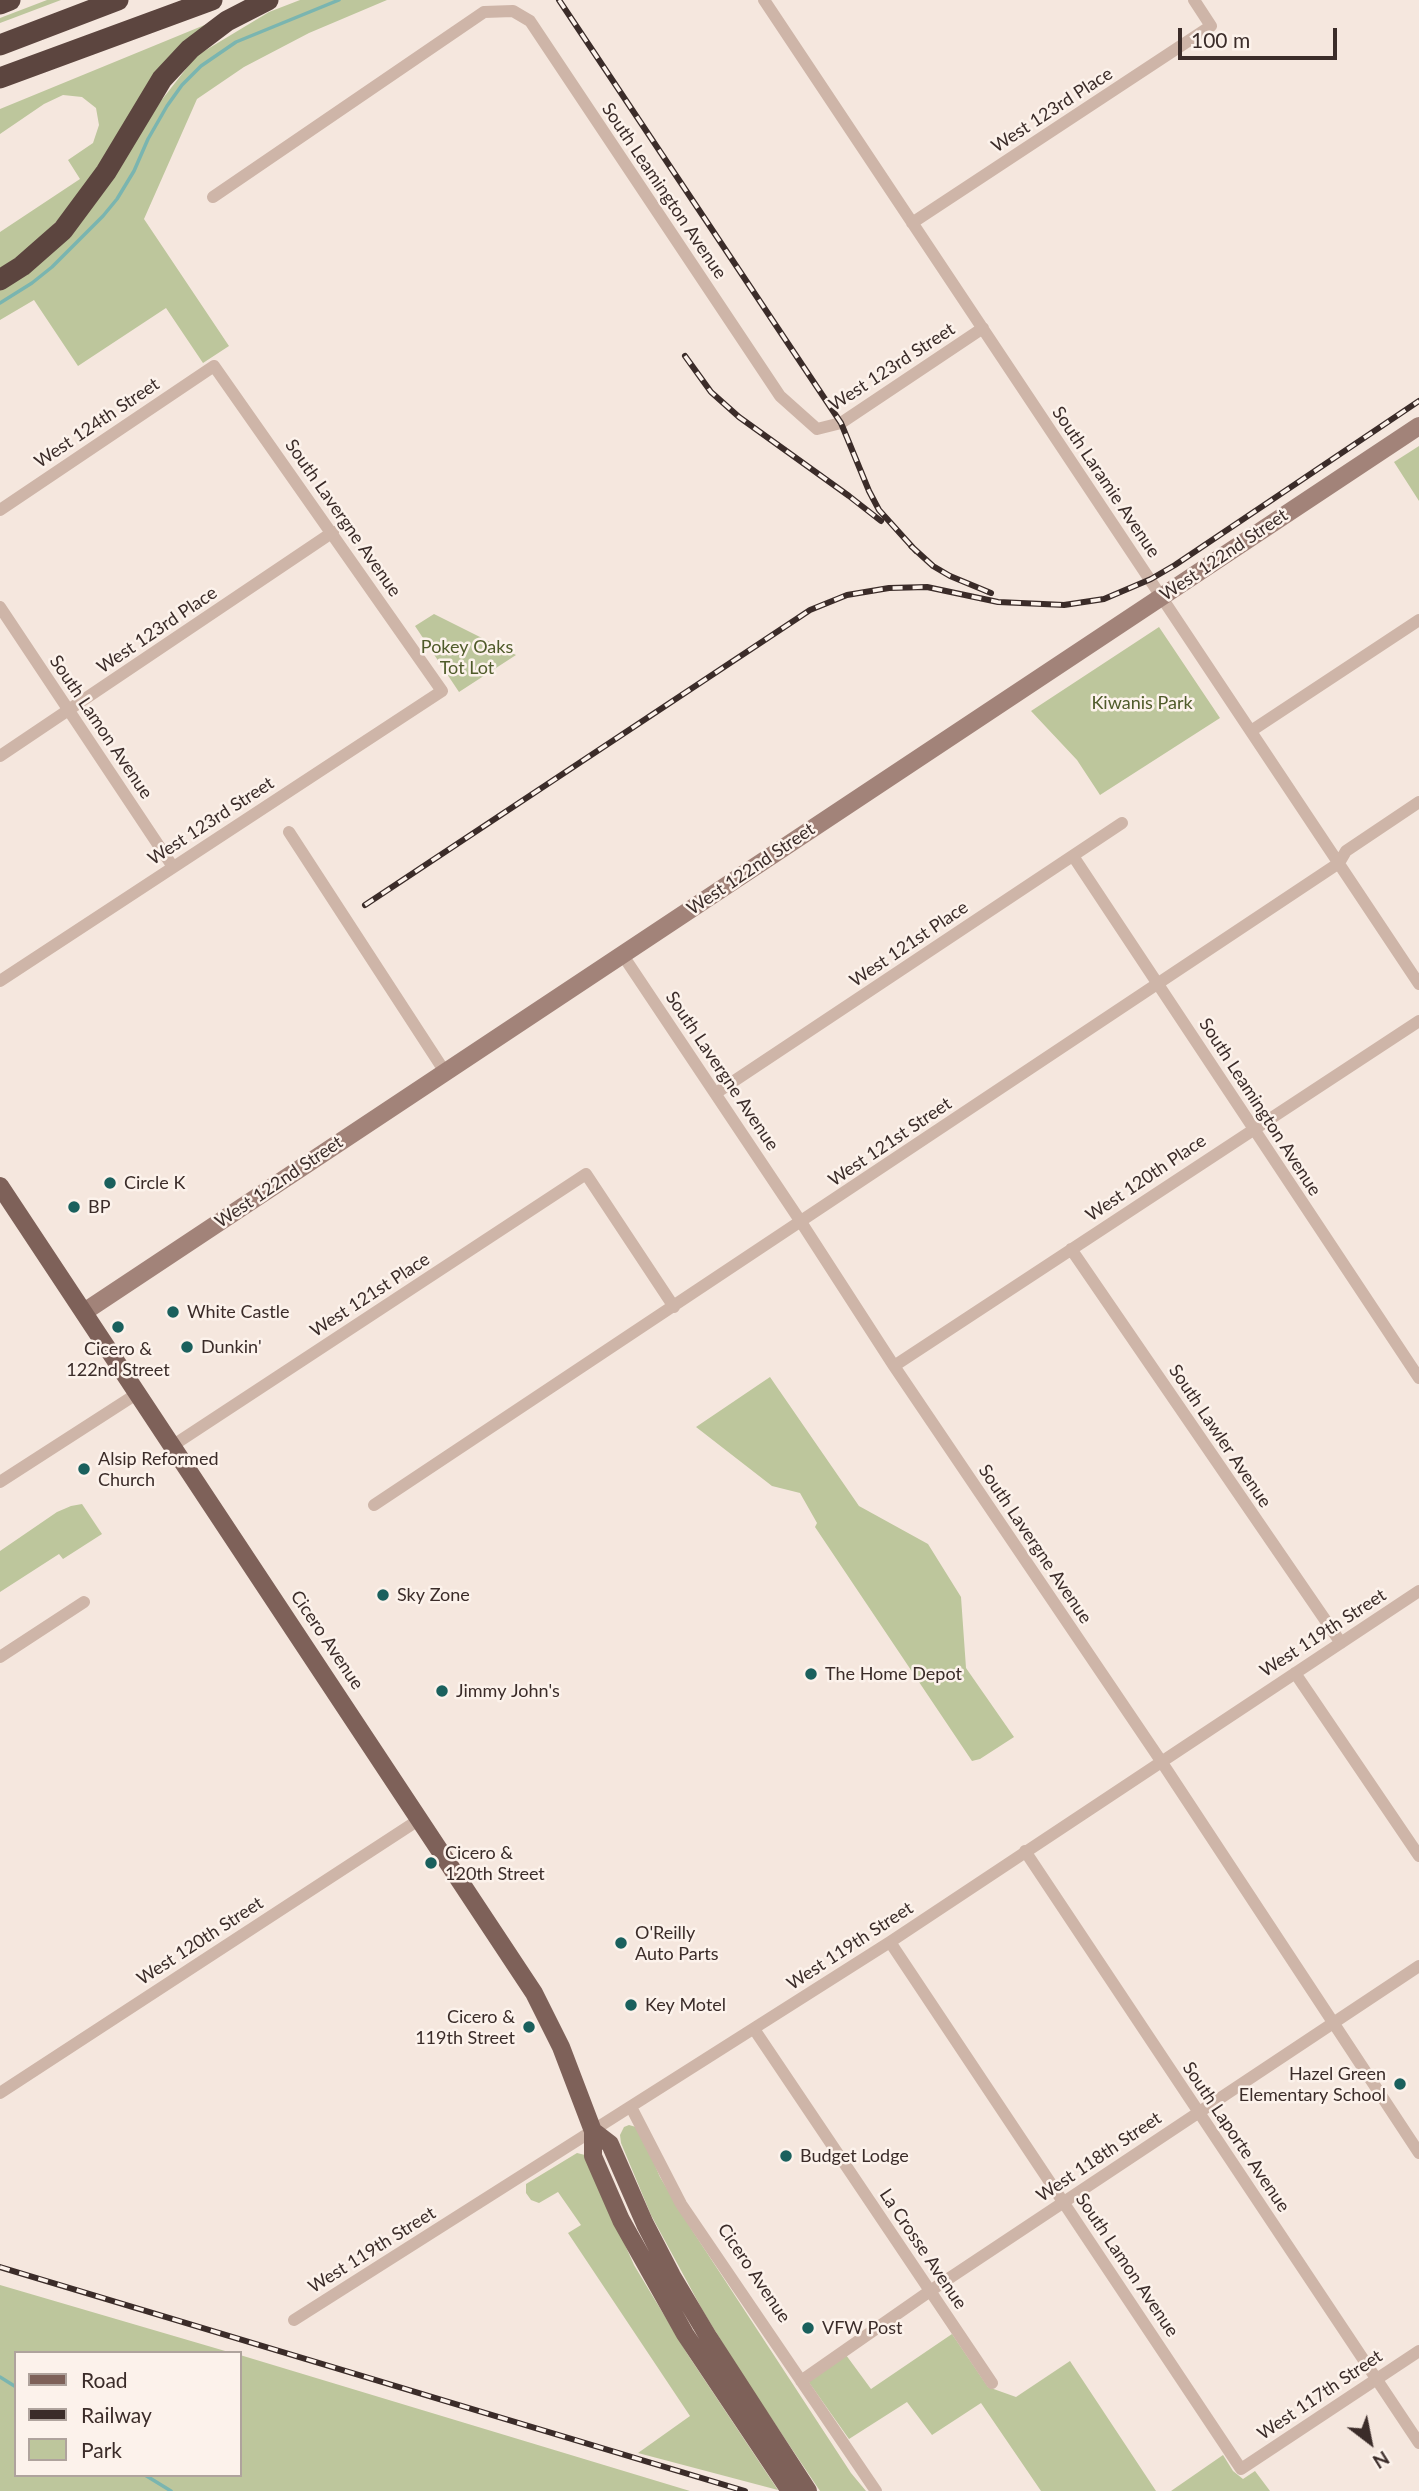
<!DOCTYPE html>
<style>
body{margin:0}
#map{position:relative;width:1419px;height:2491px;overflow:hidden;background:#f5e7de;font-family:Lato,sans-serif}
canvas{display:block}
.legend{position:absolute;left:14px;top:2351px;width:228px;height:126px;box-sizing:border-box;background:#fcf2eb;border:2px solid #afa39d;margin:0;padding:9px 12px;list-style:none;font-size:21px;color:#3b2c29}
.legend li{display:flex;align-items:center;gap:14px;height:35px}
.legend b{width:35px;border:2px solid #afa39d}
.north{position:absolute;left:1335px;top:2407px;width:70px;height:70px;-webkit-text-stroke:5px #fcf2eb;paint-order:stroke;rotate:148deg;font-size:19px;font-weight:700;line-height:28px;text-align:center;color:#3b2c29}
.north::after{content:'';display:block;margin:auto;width:24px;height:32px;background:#3b2c29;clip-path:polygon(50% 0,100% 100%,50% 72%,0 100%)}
.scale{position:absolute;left:1178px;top:28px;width:159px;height:32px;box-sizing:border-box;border:4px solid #3b2c29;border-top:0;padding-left:9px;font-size:21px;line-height:24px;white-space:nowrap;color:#3b2c29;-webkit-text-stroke:5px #fcf2eb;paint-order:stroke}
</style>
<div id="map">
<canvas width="1419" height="2491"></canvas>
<ul class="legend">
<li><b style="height:9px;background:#7e6159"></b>Road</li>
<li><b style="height:9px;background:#3b2c29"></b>Railway</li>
<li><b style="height:19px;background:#bdc69c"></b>Park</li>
</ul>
<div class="north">N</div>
<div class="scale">100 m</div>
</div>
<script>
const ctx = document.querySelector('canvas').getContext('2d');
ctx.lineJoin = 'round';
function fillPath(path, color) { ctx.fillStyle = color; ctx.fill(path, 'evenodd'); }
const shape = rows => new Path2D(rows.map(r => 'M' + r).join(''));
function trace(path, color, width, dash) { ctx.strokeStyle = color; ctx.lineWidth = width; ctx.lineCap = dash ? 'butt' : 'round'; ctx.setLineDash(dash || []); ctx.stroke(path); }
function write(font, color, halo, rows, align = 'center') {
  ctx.font = font + ' Lato,sans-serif'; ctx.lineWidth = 5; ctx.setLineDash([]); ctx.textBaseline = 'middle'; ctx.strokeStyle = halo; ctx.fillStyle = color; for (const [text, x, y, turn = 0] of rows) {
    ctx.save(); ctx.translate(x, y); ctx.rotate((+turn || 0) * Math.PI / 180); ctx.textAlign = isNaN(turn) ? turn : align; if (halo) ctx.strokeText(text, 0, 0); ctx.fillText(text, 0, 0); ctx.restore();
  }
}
const green = shape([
 [47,0,61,0,0,23,0,18],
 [300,0,387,0,309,33,244,67,197,99,144,219,229,346,203,363,166,308,78,366,34,300,0,320,0,288,157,106,196,56,269,12],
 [207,24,62,216,25,253,0,268,0,232,80,179,68,160,93,143,99,125,96,108,82,97,63,95,44,104,0,134,0,109],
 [1419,446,1419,501,1394,462],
 [434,614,516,655,459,692,415,626],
 [1159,627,1220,718,1100,795,1077,760,1031,711],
 [770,1377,859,1506,928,1544,961,1597,966,1668,1014,1737,980,1759,972,1761,815,1527,817,1523,800,1493,772,1486,696,1427],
 [82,1504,102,1534,63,1559,59,1554,0,1592,0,1551,57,1512,71,1506],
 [629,2125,636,2127,642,2135,660,2177,692,2230,851,2473,866,2491,820,2491,737,2367,703,2311,651,2215,621,2143,620,2135,624,2127],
 [577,2153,585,2155,634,2265,688,2355,778,2490,638,2453,690,2416,568,2233,581,2225,558,2192,539,2203,531,2200,526,2193,526,2184],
 [0,2285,232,2353,16,2353,16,2475,240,2475,240,2355,690,2491,0,2491],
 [952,2334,988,2387,1016,2397,1070,2361,1156,2491,1041,2491,981,2403,932,2435,907,2402,849,2439,808,2381,846,2355,871,2389],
 [1223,2455,1233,2471,1243,2479,1255,2471,1270,2491,1171,2491]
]);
const stream = shape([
 [0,303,32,283,52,267,103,216,117,199,134,171,148,139,167,106,182,85,201,66,236,42,339,0],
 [0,2377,16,2387],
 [145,2475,171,2491]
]);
const street = shape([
 [764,0,1419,984],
 [213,197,484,12,513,11,530,21,780,396,817,429,841,423,983,328],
 [912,223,1211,26,1194,0],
 [0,510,214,366,442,691,0,981],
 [0,607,173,867],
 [1251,731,1419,620],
 [0,756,333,532],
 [289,832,445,1072],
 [1073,856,1419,1378],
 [622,954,801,1222,894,1366,1161,1761,1419,2153],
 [716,1093,1122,823],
 [1071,1249,1341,1643],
 [894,1366,1419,1021],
 [172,1446,586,1174,674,1307],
 [0,1482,138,1393],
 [374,1505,1339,863,1346,851,1419,802],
 [0,1657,84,1602],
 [1295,1673,1419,1856],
 [1025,1851,1419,2443],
 [890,1942,1241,2469,1419,2351],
 [754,2029,992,2383],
 [0,2093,420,1819],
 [631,2107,681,2204,876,2491],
 [294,2320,890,1942,1419,1591],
 [801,2381,930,2291,1419,1966]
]);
const secondary = shape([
 [84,1312,1419,426]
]);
const primary = shape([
 [0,1186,534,1993,561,2047,593,2131,593,2156,621,2220,685,2334,790,2491],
 [593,2131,610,2144,645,2224,672,2276,709,2338,808,2491]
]);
const highway = shape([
 [0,4,10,0],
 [0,45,118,0],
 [0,78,212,0],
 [0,280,22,266,63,230,106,172,162,79,190,49,227,21,268,0]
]);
const rail = shape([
 [559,0,841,423,869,491,879,510,916,551],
 [685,356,711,392,739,417,849,496,881,521],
 [911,546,933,566,950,576,991,593],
 [365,905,810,610,847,595,889,588,927,587,998,602,1043,604,1064,605,1104,599,1151,579,1175,565,1419,401],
 [0,2267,745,2491]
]);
const markers = [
 [110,1183,7,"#1a605d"],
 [74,1207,7,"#1a605d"],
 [173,1312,7,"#1a605d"],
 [118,1327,7,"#1a605d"],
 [187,1347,7,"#1a605d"],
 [84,1469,7,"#1a605d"],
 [383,1595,7,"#1a605d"],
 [811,1674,7,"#1a605d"],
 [442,1691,7,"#1a605d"],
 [431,1863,7,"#1a605d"],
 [621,1943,7,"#1a605d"],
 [631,2005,7,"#1a605d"],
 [529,2027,7,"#1a605d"],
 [1400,2084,7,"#1a605d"],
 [786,2156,7,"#1a605d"],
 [808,2328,7,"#1a605d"]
];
const streetNames = [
 ["West 123rd Place",1052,110,-33],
 ["South Leamington Avenue",664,191,56],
 ["West 123rd Street",892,367,-33],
 ["West 124th Street",97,423,-34],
 ["South Laramie Avenue",1106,482,56],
 ["South Lavergne Avenue",343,518,55],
 ["West 122nd Street",1224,555,-34],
 ["West 123rd Place",157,630,-34],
 ["South Lamon Avenue",101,727,56],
 ["West 123rd Street",211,821,-33],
 ["West 122nd Street",751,869,-34],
 ["West 121st Place",909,944,-34],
 ["South Lavergne Avenue",722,1071,56],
 ["South Leamington Avenue",1260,1107,57],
 ["West 121st Street",890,1142,-34],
 ["West 120th Place",1146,1178,-34],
 ["West 122nd Street",279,1182,-34],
 ["West 121st Place",370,1295,-33],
 ["South Lawler Avenue",1220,1436,56],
 ["South Lavergne Avenue",1035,1544,56],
 ["West 119th Street",1323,1633,-33],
 ["Cicero Avenue",327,1640,56],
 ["West 120th Street",200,1941,-33],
 ["West 119th Street",850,1946,-33],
 ["South Laporte Avenue",1236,2137,56],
 ["West 118th Street",1099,2157,-34],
 ["La Crosse Avenue",923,2249,56],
 ["West 119th Street",372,2250,-32],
 ["South Lamon Avenue",1127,2265,56],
 ["Cicero Avenue",754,2273,56],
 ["West 117th Street",1320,2395,-34]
];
const parkNames = [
 ["Pokey Oaks",467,647],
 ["Tot Lot",467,668],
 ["Kiwanis Park",1142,703]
];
const poiNames = [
 ["Circle K",124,1183],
 ["BP",88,1207],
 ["White Castle",187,1312],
 ["Dunkin'",201,1347],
 ["Cicero &",118,1349,"center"],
 ["122nd Street",118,1370,"center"],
 ["Alsip Reformed",98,1459],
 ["Church",98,1480],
 ["Sky Zone",397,1595],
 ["The Home Depot",825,1674],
 ["Jimmy John's",456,1691],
 ["Cicero &",445,1853],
 ["120th Street",445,1874],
 ["O'Reilly",635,1933],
 ["Auto Parts",635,1954],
 ["Key Motel",645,2005],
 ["Cicero &",515,2017,"right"],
 ["119th Street",515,2038,"right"],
 ["Hazel Green",1386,2074,"right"],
 ["Elementary School",1386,2095,"right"],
 ["Budget Lodge",800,2156],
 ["VFW Post",822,2328]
];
fillPath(green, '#bdc69c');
trace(stream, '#7ab5b0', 3.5);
trace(street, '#ceb5a8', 12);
trace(secondary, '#a28379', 18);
trace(primary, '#7e6159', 18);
trace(highway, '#5c453f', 21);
trace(rail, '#3b2c29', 6);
trace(rail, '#fcf2eb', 3.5, [10]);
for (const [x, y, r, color] of markers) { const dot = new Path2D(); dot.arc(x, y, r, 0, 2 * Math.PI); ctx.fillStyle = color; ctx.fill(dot); trace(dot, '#fcf2eb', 2.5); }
write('18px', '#3b2c29', '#fcf2eb', streetNames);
write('18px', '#4f5b2a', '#fcf2eb', parkNames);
write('18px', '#3b2c29', '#fcf2eb', poiNames, 'left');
</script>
